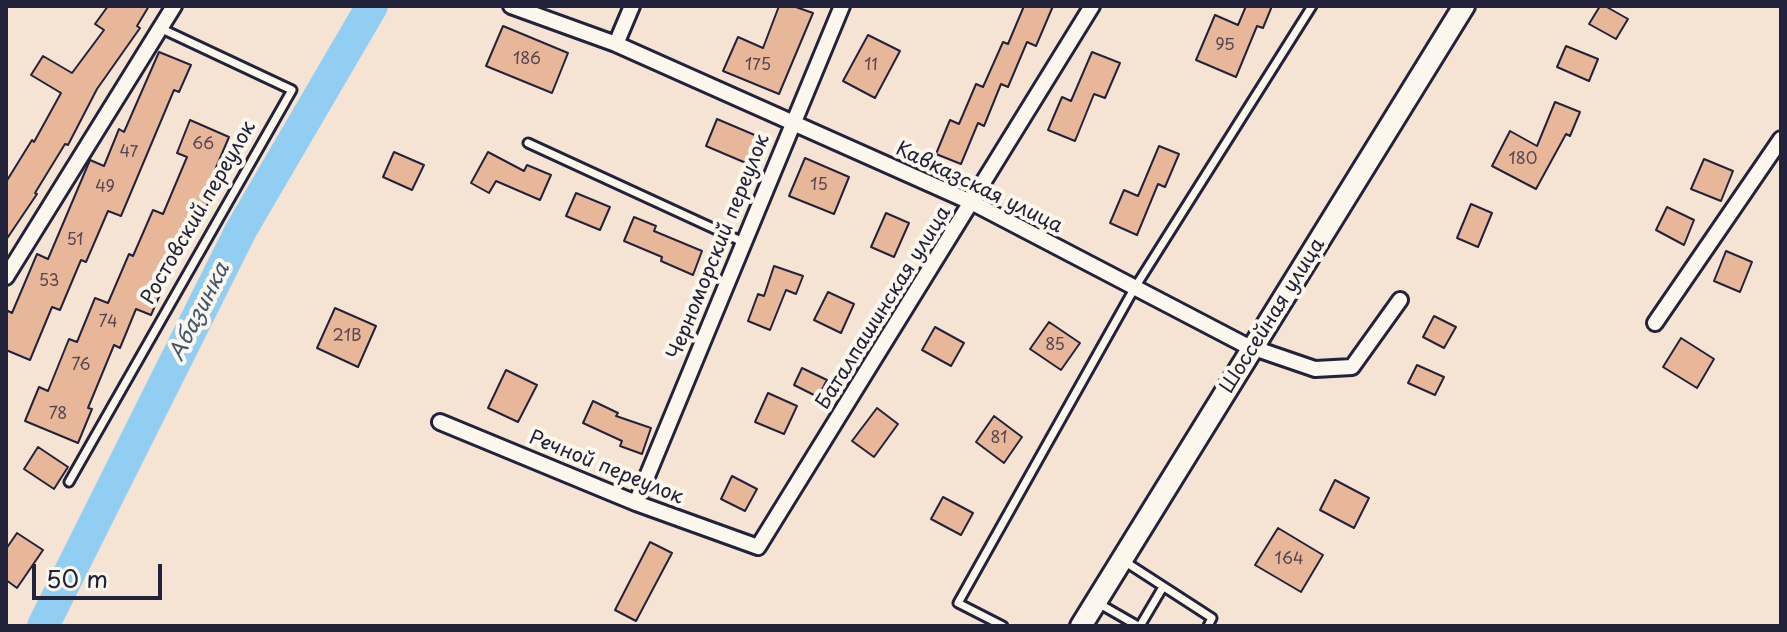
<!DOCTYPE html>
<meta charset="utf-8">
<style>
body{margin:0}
#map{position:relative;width:1787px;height:632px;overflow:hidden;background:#f5e4d3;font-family:"Playpen Sans",sans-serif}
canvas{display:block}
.frame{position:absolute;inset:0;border:8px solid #22223b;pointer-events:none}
.scale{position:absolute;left:32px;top:564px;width:130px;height:36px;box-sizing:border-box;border:4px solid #22223b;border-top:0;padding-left:10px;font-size:24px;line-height:28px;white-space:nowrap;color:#22223b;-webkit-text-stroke:6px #fbf7ec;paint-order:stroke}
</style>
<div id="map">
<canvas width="1787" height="632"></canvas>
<div class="frame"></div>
<div class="scale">50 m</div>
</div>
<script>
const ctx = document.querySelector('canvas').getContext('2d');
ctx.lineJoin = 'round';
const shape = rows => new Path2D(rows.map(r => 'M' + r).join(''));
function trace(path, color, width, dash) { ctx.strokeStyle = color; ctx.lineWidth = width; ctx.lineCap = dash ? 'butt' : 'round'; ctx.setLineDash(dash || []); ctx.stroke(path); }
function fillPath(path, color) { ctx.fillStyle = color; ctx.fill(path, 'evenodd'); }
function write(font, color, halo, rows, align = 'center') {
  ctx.font = font + ' "Playpen Sans",sans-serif'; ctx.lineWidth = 8; ctx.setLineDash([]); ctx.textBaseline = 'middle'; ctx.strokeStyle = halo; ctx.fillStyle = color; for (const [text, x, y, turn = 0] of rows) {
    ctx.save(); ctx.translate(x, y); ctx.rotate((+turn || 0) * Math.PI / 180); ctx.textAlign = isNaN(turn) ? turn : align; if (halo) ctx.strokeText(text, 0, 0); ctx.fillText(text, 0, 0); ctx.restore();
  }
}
const river = shape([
 [43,626,241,230,372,6]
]);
const building = shape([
 [108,6,149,6,137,26,140,28,97,89,68,145,65,144,35,193,37,194,6,240,6,182,32,140,34,142,61,93,31,75,43,56,72,73,104,30,95,24,108,6],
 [779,6,793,6,813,13,779,94,723,71,738,37,763,48,779,6],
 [1024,6,1053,6,1036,46,1027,42,1008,87,1001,84,984,126,978,123,961,164,936,154,950,120,959,124,976,84,983,87,1003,42,1008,44,1024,6],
 [1246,6,1272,6,1263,28,1257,26,1236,77,1196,60,1215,15,1238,25,1246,6],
 [1600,6,1605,6,1628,19,1616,39,1589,24,1600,6],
 [503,26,568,53,552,93,486,66,503,26],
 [868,35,900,51,875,98,843,81,868,35],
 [1566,46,1598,59,1589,81,1557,67,1566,46],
 [159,52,191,65,179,92,174,90,121,216,108,211,86,262,81,260,60,310,52,307,30,360,6,350,6,310,12,313,37,254,48,259,90,160,104,166,119,129,124,132,159,52],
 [1092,52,1120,63,1105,98,1094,94,1075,141,1048,130,1062,97,1071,101,1092,52],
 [1555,102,1580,112,1570,136,1566,134,1536,189,1492,166,1510,131,1537,146,1555,102],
 [717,119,764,139,753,166,706,146,717,119],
 [190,120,229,137,209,184,215,187,201,219,194,217,151,315,136,309,120,348,114,345,88,408,92,409,78,443,25,421,39,387,48,391,69,339,77,342,95,298,108,303,129,254,133,256,153,210,163,214,187,157,177,153,190,120],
 [1159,146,1179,154,1165,187,1158,184,1137,235,1110,223,1124,190,1138,196,1159,146],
 [394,152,424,165,412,190,383,177,394,152],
 [488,152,524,171,527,165,551,175,540,200,496,181,489,193,471,183,488,152],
 [805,158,849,177,834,214,789,196,805,158],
 [1704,159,1733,171,1721,201,1691,189,1704,159],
 [576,193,610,207,600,230,566,216,576,193],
 [1471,204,1492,213,1478,247,1457,238,1471,204],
 [1667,207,1694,220,1684,245,1656,230,1667,207],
 [886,213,909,223,894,257,871,247,886,213],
 [634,217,656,226,654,231,702,251,693,275,661,261,662,257,624,241,634,217],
 [1726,251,1752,262,1740,292,1714,281,1726,251],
 [774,266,803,276,796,294,786,290,770,330,748,321,758,294,764,296,774,266],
 [828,292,854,304,841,333,814,320,828,292],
 [335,308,376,326,358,367,317,348,335,308],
 [1434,316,1456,327,1444,348,1423,337,1434,316],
 [1049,322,1080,343,1061,370,1030,349,1049,322],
 [935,327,964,343,951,366,922,350,935,327],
 [1681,338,1714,359,1697,388,1663,367,1681,338],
 [1417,365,1444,377,1435,395,1408,383,1417,365],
 [802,368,827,380,818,397,794,385,802,368],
 [506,370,537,385,518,422,488,408,506,370],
 [768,393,797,406,784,434,755,422,768,393],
 [593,401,618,413,616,416,651,428,642,454,620,446,622,441,583,423,593,401],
 [877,408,898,424,874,457,852,441,877,408],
 [994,416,1022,437,1004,463,976,442,994,416],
 [38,447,68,467,54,489,24,469,38,447],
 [732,476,757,489,745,511,721,499,732,476],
 [1335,480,1369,498,1354,528,1320,510,1335,480],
 [943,497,973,513,961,535,931,519,943,497],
 [1278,528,1323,555,1301,592,1255,565,1278,528],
 [17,533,43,550,17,588,6,580,6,549,17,533],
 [650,542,672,553,636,621,615,610,650,542]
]);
const service = shape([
 [528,143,743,242],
 [69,482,292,90,160,28],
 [1124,561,1212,618,1208,626],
 [1098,603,1138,626],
 [1003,626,958,603,1134,289,1312,6],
 [1140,626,1163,587]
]);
const minor = shape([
 [511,6,616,44,973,203,1245,345,1315,369,1352,367,1400,300],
 [616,44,632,6],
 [6,277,174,6],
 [1655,323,1781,139],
 [440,422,636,503,758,547,1092,6],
 [636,503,842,6]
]);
const secondary = shape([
 [1081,626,1464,6]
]);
const numberNames = [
 ["95",1225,46],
 ["186",527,60],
 ["175",758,66],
 ["11",871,66],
 ["66",203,145],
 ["47",129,153],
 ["180",1523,160],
 ["15",819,186],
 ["49",105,188],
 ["51",75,241],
 ["53",49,282],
 ["74",108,323],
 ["21В",347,337],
 ["85",1055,346],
 ["76",81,366],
 ["78",58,415],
 ["81",999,439],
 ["164",1289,560]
];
const streetNames = [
 ["Кавказская улица",979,188,26],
 ["Ростовский переулок",199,213,-60],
 ["Черноморский переулок",719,247,-68],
 ["Баталпашинская улица",884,308,-58],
 ["Шоссейная улица",1273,316,-58],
 ["Речной переулок",606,468,22]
];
const waterNames = [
 ["Абазинка",200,312,-63]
];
trace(river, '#91cef2', 32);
fillPath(building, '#e8b699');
trace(building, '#22223b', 2);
trace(service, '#22223b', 13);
trace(minor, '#22223b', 20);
trace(secondary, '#22223b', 26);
trace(service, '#fbf7ec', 7);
trace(minor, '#fbf7ec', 14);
trace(secondary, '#fbf7ec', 20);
write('16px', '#544752', null, numberNames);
write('20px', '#22223b', '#fbf7ec', streetNames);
write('italic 22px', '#435672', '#fbf7ec', waterNames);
</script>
